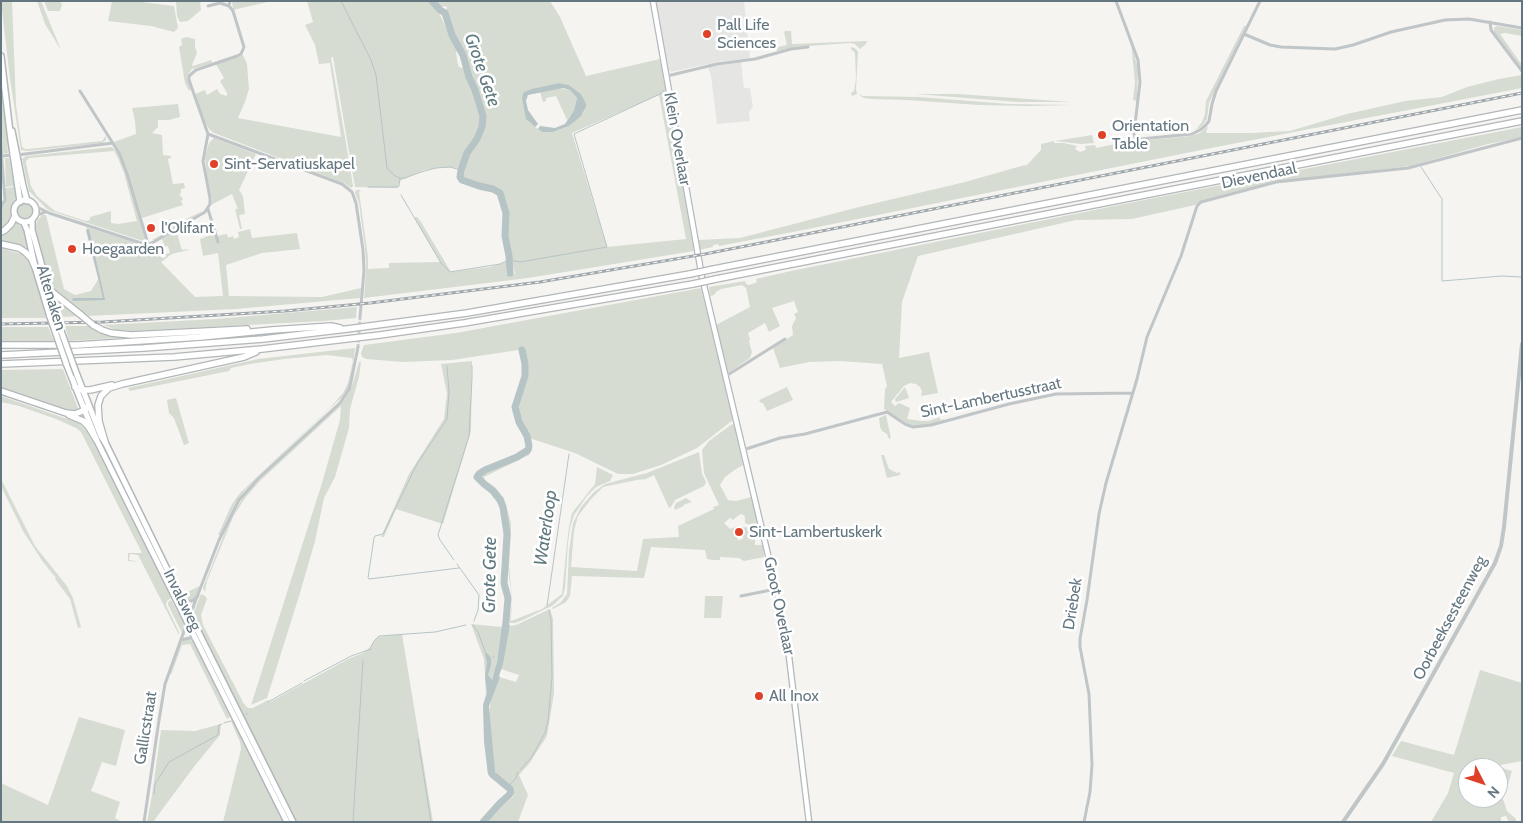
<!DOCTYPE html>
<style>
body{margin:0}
#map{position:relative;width:1523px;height:823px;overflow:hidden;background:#f5f4f1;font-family:Cabin,sans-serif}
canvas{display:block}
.frame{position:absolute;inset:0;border:2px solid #647781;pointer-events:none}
.north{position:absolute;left:1458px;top:758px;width:50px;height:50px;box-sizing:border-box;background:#fff;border:1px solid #c1c9cd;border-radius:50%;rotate:131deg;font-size:14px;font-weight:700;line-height:20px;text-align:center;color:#647781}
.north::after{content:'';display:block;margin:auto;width:18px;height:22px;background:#de4128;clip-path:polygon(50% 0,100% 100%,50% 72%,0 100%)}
</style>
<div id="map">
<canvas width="1523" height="823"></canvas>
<div class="frame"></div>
<div class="north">N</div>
</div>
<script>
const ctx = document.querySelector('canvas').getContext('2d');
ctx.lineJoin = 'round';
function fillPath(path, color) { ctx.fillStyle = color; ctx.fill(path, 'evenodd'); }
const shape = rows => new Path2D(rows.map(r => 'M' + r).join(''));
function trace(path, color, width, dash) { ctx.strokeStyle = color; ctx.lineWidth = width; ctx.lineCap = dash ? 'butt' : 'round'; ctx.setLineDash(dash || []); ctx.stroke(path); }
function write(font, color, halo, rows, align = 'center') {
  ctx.font = font + ' Cabin,sans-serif'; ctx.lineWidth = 5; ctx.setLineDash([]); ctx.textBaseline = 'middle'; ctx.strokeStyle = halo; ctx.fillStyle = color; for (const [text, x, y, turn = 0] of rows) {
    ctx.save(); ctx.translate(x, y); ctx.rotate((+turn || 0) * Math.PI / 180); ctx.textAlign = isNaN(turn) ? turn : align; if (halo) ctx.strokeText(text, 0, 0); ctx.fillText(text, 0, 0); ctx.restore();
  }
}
const built = shape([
 [656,1,744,1,750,58,717,62,671,72,668,70],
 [741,62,744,88,750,88,753,107,749,112,750,121,717,124,711,76,708,67]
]);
const green = shape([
 [1,1,12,1,16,105,22,147,25,149,28,149,102,141,106,136,106,140,102,143,28,151,21,150,10,79],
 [37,1,41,1,61,50,45,24],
 [44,1,59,1,62,4,60,11,48,11],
 [112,1,134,1,174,6,178,28,174,32,151,26,108,21],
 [176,1,200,1,201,10,188,21,180,22,177,16],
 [232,1,272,1,233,10],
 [307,1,430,1,440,15,450,36,458,49,456,53,458,65,459,67,463,68,477,100,480,99,470,74,464,51,454,36,449,22,446,10,447,7,445,6,440,8,435,1,550,1,560,17,586,76,660,59,694,251,528,278,364,298,366,269,365,248,359,203,355,193,356,190,361,190,359,192,368,257,368,269,389,268,389,263,440,262,414,217,417,217,421,222,451,272,490,267,506,262,506,275,515,274,506,232,507,212,500,192,495,187,482,186,465,180,462,175,458,175,459,168,443,167,424,170,400,181,397,188,355,187,333,57,331,58,345,137,353,186,351,188,344,183,214,133,210,130,205,123,195,94,205,90,207,95,217,89,220,94,227,96,227,93,220,81,224,78,216,64,243,55,247,64,249,89,245,102,238,118,341,137,330,63,319,64,315,45,305,25,313,22],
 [559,83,569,85,581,94,586,107,583,113,569,126,553,132,542,132,529,122,524,92],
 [659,95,686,239,607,247,572,133],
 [1244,26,1246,26,1209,103,1207,119,1203,125,1195,131,1202,122,1205,114,1206,101],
 [1497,26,1522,30,1522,36,1505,33,1500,34,1522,65,1522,69,1494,32,1494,28],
 [785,31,791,31,792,44,867,41,866,44,860,49,855,44,850,43,794,47,777,51,777,49,778,47,787,45,784,32],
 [186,37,195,39,195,47,197,53,192,65,193,66,211,60,212,63,192,69,189,73,187,77,191,89,189,91,185,83,179,47,182,45,181,39],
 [1131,42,1138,69,1137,101,1133,100,1135,83],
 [851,47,856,49,858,52,856,89,857,94,863,96,919,97,1009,104,1074,105,1029,106,979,105,907,100,871,99,864,98,857,94,852,96,851,93,854,91,856,79,855,53,851,49],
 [1522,75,1522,88,1201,150,798,231,719,246,718,244,713,245,713,247,699,250,698,240,740,238,855,208,965,182,1025,165,1026,166,1041,150,1041,144,1054,141,1054,143,1064,143,1077,146,1075,149,1080,152,1086,150,1085,146,1095,145,1096,148,1135,140,1138,141,1191,136,1200,133,1208,126,1206,133,1250,133,1290,131,1347,114,1405,101,1442,97,1467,87,1499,79],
 [1,87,9,137,7,140,8,153,6,154,3,153,1,138],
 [559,88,570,90,577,98,574,110,567,120,556,96,546,98,546,101,543,102,540,92],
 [915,94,958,94,1071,102,1018,102],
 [178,104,180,117,169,120,158,120,158,127,152,133,162,135,163,155,171,156,171,158,168,159,173,184,184,183,185,188,181,189,181,193,179,194,183,199,181,201,183,205,142,218,128,171,114,142,136,134,135,121,132,108],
 [1522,127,1522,137,1488,144,1410,166,1266,183,1203,200,1195,205,1132,219,1076,220,918,256,902,302,899,358,929,352,938,393,921,396,922,391,920,387,916,384,910,383,904,386,891,402,895,406,899,403,910,408,907,419,921,421,929,421,940,417,940,420,943,419,944,420,926,425,914,426,905,422,884,409,885,389,887,386,882,364,840,361,809,362,780,368,773,348,793,335,792,326,796,318,794,314,798,312,794,301,772,308,780,326,769,332,765,323,748,333,750,339,749,342,752,352,750,358,728,373,716,325,750,307,746,288,742,285,721,289,716,292,714,295,710,296,709,287,745,281,746,284,749,285,755,283,757,282,756,279,791,271,1144,200],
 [1092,135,1094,143,1081,144,1055,141],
 [214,138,256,154,239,190,243,196,245,214,239,215,242,229,240,229,235,209,238,209,232,194,211,205,212,199,206,171,205,157,209,143],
 [112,147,118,154,128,178,145,239,143,241,48,210,29,191,22,159,26,156],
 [114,151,118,158,124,173,137,221,118,224,111,223,111,211,90,217,90,220,86,221,55,211,37,196,31,186,26,163,26,161,29,158],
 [5,158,9,158,14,186,6,187],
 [14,187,16,197,11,206,10,211,11,219,7,226,1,229,1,209,5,204,6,188],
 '17 211a8 8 0 1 1 16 0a8 8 0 1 1-16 0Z',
 [203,211,154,241,152,240,163,234,160,230,166,226,168,228,172,226,169,220,172,219,175,224],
 [42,215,46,215,64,289,75,295,91,291,99,278,86,227,143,245,149,245,162,258,166,257,165,254,170,253,168,246,165,247,162,239,176,230,182,250,188,249,188,250,172,254,161,262,195,297,223,296,218,253,203,256,200,239,216,233,217,236,227,234,228,238,233,236,234,239,239,237,238,232,250,229,252,238,297,233,300,249,262,253,226,265,229,296,322,297,361,288,360,298,236,309,88,316,50,286,35,228,37,221],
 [15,222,22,227,24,231,29,253,1,242,1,234],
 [1,248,25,255,31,262,46,318,1,318],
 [701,288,733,420,697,448,661,465,633,474,618,474,575,453,529,438,518,415,517,407,527,376,528,367,525,349,452,360,403,362,366,359,362,357,361,353,364,345,456,333],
 [53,295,79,316,61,317],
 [357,307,356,318,324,321,134,331,116,330,103,325,216,319],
 [65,326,91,326,132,337,69,341],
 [1,327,48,327,54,341,1,342],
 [355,348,352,374,348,388,342,397,245,490,235,504,220,535,218,535,232,504,240,493,330,408,343,393,348,383,353,361,352,358,326,355,284,359,250,364,231,368,229,371,130,391,128,388,258,359],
 [472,361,471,431,443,524,396,509,384,537,381,537,409,474,444,419,447,394,441,364],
 [359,362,361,362,359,377,350,409,349,428,335,477,324,498,315,541,300,593,267,698,251,705,322,483,340,420,341,406,260,481,245,498,233,517,207,581,205,592,203,588,228,524,242,499,251,488,344,400,353,383],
 [63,369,79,411,74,412,1,389,1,370],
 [787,387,793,400,767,411,763,403,761,403,759,400],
 [905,387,909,398,896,402,895,399],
 [1,396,70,420,80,424,88,432,171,598,167,601,166,605,179,632,179,635,138,555,130,554,129,560,140,562,128,561,128,553,142,553,81,432,76,428,56,419,19,406,1,402],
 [176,398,189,443,184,445,174,418,169,413,167,400],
 [886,415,891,438,889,439,887,434,882,431,880,427,879,418],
 [732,424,734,425,743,465,736,469,725,477,720,485,728,500,736,501,751,497,758,523,750,525,745,523,745,517,742,514,739,515,733,520,730,518,724,523,730,529,738,526,736,534,734,534,734,536,737,537,738,540,743,539,743,536,742,536,743,528,742,527,755,528,755,545,763,545,764,557,744,561,739,558,720,557,720,560,712,560,707,559,705,550,651,547,644,578,572,576,570,596,566,602,553,609,552,608,561,602,567,594,569,551,573,523,581,507,594,492,605,484,647,473,699,452,702,474,706,482,704,486,675,500,671,507,669,508,654,475,646,479,637,480,603,487,592,498,578,516,574,531,571,567,637,571,643,539,679,537,678,526,714,509,713,507,719,505,704,473,702,450,709,441],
 [532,441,532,449,529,455,484,477,485,480,495,487,504,498,511,523,511,533,509,566,512,598,511,621,542,609,562,594,567,543,569,527,572,513,595,484,597,467,613,475,610,481,596,487,587,496,574,515,570,528,568,543,565,588,563,596,552,606,541,611,523,620,515,623,510,623,512,598,508,569,509,529,506,512,502,499,483,481,481,476,486,473,526,455,530,450],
 [881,455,884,455,889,469,897,473,900,472,900,475,887,478],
 [1,479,35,546,67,586,73,598,81,627,78,628,70,599,55,579,56,578,43,562,23,531,1,486],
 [686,498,692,502,683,505,684,506,675,510,674,507,676,503],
 [200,586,196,596,190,600,185,599,183,594],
 [201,594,205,596,207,599,201,615,203,625,244,704,248,708,253,708,268,700,270,702,348,659,363,653,369,648,378,637,402,634,433,822,297,822,193,614],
 [705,596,723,596,721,618,704,618],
 [171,600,184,624,182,633,168,605,168,602],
 [550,609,553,619,554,693,547,736,529,764,519,775,528,795,518,822,485,822,498,807,513,797,515,792,513,788,493,773,488,723,491,699,499,677,516,682,519,675,501,669,510,626,516,625],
 [471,624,502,627,496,668,486,695,484,659],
 [185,640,191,640,193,641,230,717,227,719,190,644,182,645,171,675,170,673,182,642],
 [1480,670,1522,683,1522,761,1495,766,1512,771,1508,785,1500,783,1498,789,1498,768,1468,768,1468,798,1503,799,1507,811,1516,819,1516,822,1509,822,1506,816,1501,817,1501,822,1431,822,1448,793,1454,773,1392,756,1401,741,1454,755],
 [79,717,125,730,116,766,102,762,91,791,120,802,115,818,122,822,1,822,1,783,48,805],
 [232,720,259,772,283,822,223,822,241,749,240,742,231,721],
 [221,724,220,735,193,768,153,822,147,822,152,795,161,730,195,731]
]);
const water = shape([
 [559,83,569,85,581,94,586,104,586,107,581,116,569,126,553,132,542,132,538,129,540,126,555,128,565,124,574,110,577,98,570,90,563,88,528,95,526,101,528,110,538,124,535,127,526,119,522,98,523,94,524,92,532,89],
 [89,229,105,300,73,301,72,299,74,298,103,298,86,230],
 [502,625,510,625,503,664,499,676,500,677,489,706,495,772,497,775,494,780,488,774,484,742,483,705,487,692,485,677,487,662,485,654,487,653,491,658,491,665,488,675,492,680,497,662]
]);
const stream = shape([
 [341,1,371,60,376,75,387,168,395,176,400,178,405,178,421,172,436,168,450,167,461,170],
 [1421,167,1442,199,1442,281,1502,276,1522,277],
 [368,187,398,187,399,186,400,179],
 [401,195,441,263,450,272,500,264,509,260,520,262,607,247,574,134,662,93,664,90],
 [447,366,449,392,447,419,417,464,383,534,375,536,374,538,368,578,369,579,459,568],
 [454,560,440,540,438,535,469,436,472,378,472,366],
 [457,564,479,595,478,610,474,621],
 [547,606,569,454],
 [473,625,478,632,486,654],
 [371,647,374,641,379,636,435,632,466,625],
 [493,657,494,657],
 [304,681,351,656,371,649],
 [268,702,302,683],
 [246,714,248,714],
 [224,723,231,721],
 [418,739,431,822],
 [520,770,531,758,545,733,548,721,552,677,551,619,549,610],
 [508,787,516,778,518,772],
 [154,794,155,784,169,762,218,735,219,725,222,724],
 [353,822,363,660]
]);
const river = shape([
 [432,1,440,10,445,13,452,35,463,55,469,77,475,90,483,116,482,127,477,139,467,153,461,170,460,177,462,180,479,186,493,189,500,193,506,213,505,236,509,256,510,273],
 [505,633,508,598,504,583,507,534,503,507,500,500,493,491,484,484,477,477,479,474,485,470,517,457,528,450,529,446,527,436,519,422,515,407,525,376,525,364,522,350],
 [483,822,500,803,509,795,511,792,510,789,492,774,491,770]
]);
const minorTunnel = shape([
 [358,347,360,317]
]);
const minor = shape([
 [1116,1,1138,60,1140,82,1134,133,1135,138,1141,139,1192,134,1200,130,1205,126,1209,121,1212,104,1216,91,1260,1],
 [229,6,230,1],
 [1490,22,1491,30,1522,71],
 [1244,34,1270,45,1281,47,1335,49,1353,45,1391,32,1445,20,1469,19,1522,28],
 [667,76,717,64,755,59,791,49,808,47],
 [80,91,119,153,127,173,148,244],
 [208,134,342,184,352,192,356,203,363,250,364,271,360,317],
 [1,147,5,200,1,207],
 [17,155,113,143],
 [2,156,13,155],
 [35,206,49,213,141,243,148,244,152,243,205,212,210,204,210,198,203,161,208,134,189,80,189,76,196,70,237,56,241,54,244,47,233,11,229,6,220,3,208,6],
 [208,209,218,242],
 [35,216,45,212],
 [726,376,785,339],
 [743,450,780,438,805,434,887,412,905,424,913,427,931,425,1009,404,1056,394,1133,393],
 [741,596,776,589],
 [182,600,192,601,198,596],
 [190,615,219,540,239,500,258,479,340,403,349,389,351,382,358,347],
 [181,640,190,638,194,639],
 [144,822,159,720,165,684,187,623],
 [1084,822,1090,792,1092,765,1089,694,1080,647,1080,639,1087,600,1099,514,1106,483,1137,379,1147,337,1181,256,1197,206,1201,202,1276,182,1408,168,1522,138]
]);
const tertiary = shape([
 [1343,822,1383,764,1495,563,1501,546,1504,527,1522,344]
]);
const secondary = shape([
 [653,1,702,277,783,618,787,640,809,822]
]);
const primary = shape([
 [1,56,11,141,20,202],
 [12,131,23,186,27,201],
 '14 211a11 11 0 1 1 22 0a11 11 0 1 1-22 0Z'
]);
const trunk = shape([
 [32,220,32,230,56,317],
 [24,223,27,230,35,267,50,317],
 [66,363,96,439,287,822],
 [77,375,101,436,105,442,166,567,293,822]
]);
const motorway = shape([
 [1,232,5,230,11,224,15,216],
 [1,244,19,248,25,252,31,258,35,267],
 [714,269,1522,110],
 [716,279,1522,121],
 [47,288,81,315],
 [93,325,102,330,111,333,131,335,247,329],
 [1,345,77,345,201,337,272,330,331,326,340,328],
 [1,355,144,348,263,339,347,329,467,313,690,274],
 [1,364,174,357,262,349,380,335,464,323,693,284],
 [75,387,82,390,90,390,112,385],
 [1,391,66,413,75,414,85,410,88,406],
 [69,415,83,421,88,426,96,439],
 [105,442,99,421,98,405,101,396,109,388,122,384,244,357,256,352]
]);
const rail = shape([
 [1,324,103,322,285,311,370,303,540,282,705,254,1522,93]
]);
const trunkBridge = shape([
 [50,317,66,363],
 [56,317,77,375]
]);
const motorwayBridge = shape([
 [690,274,714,269],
 [693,284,716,279],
 [81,315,93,325]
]);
const markers = [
 [707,34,5,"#de4128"],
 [1102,135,5,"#de4128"],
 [214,164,5,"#de4128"],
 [151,228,5,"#de4128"],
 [72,249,5,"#de4128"],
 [739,532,5,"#de4128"],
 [759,696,5,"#de4128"]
];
const poiNames = [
 ["Pall Life",717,25],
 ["Sciences",717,43],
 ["Orientation",1112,126],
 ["Table",1112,144],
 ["Sint-Servatiuskapel",224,164],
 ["l'Olifant",161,228],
 ["Hoegaarden",82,249],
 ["Sint-Lambertuskerk",749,532],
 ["All Inox",769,696]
];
const streetNames = [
 ["Klein Overlaar",677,139,80],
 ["Dievendaal",1259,176,-12],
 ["Altenaken",51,298,73],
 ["Sint-Lambertusstraat",991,398,-12],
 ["Invalsweg",182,600,64],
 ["Driebek",1073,604,-81],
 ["Groot Overlaar",779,606,78],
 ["Oorbeeksesteenweg",1450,618,-62],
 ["Gallicstraat",146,728,-81]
];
const waterNames = [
 ["Grote Gete",482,70,71],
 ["Waterloop",546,528,-82],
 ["Grote Gete",490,575,-89]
];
fillPath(built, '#e5e6e4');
fillPath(green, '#d6dcd2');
fillPath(water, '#b6c4c6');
trace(stream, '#b6c4c6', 1);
trace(river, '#b6c4c6', 7);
trace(minorTunnel, '#cacecf', 3, [3, 1.5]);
trace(secondary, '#b2b8bb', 7);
trace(primary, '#b3b8bb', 8);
trace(trunk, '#b3b7b9', 8);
trace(motorway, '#b3b7b9', 8);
trace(minor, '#c0c5c7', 3);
trace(tertiary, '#c0c5c7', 4);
trace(secondary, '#fff', 4.5);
trace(primary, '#fff', 5);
trace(trunk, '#fff', 5);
trace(motorway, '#fff', 5.5);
trace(rail, '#a1a8ac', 3);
trace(rail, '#fff', 1, [4]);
trace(trunkBridge, '#b3b7b9', 8, []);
trace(motorwayBridge, '#b3b7b9', 8, []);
trace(trunkBridge, '#fff', 5);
trace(motorwayBridge, '#fff', 5.5);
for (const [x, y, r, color] of markers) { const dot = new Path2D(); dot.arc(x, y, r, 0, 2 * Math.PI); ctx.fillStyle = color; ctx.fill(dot); trace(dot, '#fff', 2); }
write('16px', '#647781', '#fff', poiNames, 'left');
write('16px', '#647781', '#fff', streetNames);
write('italic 18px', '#60797f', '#fff', waterNames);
</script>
